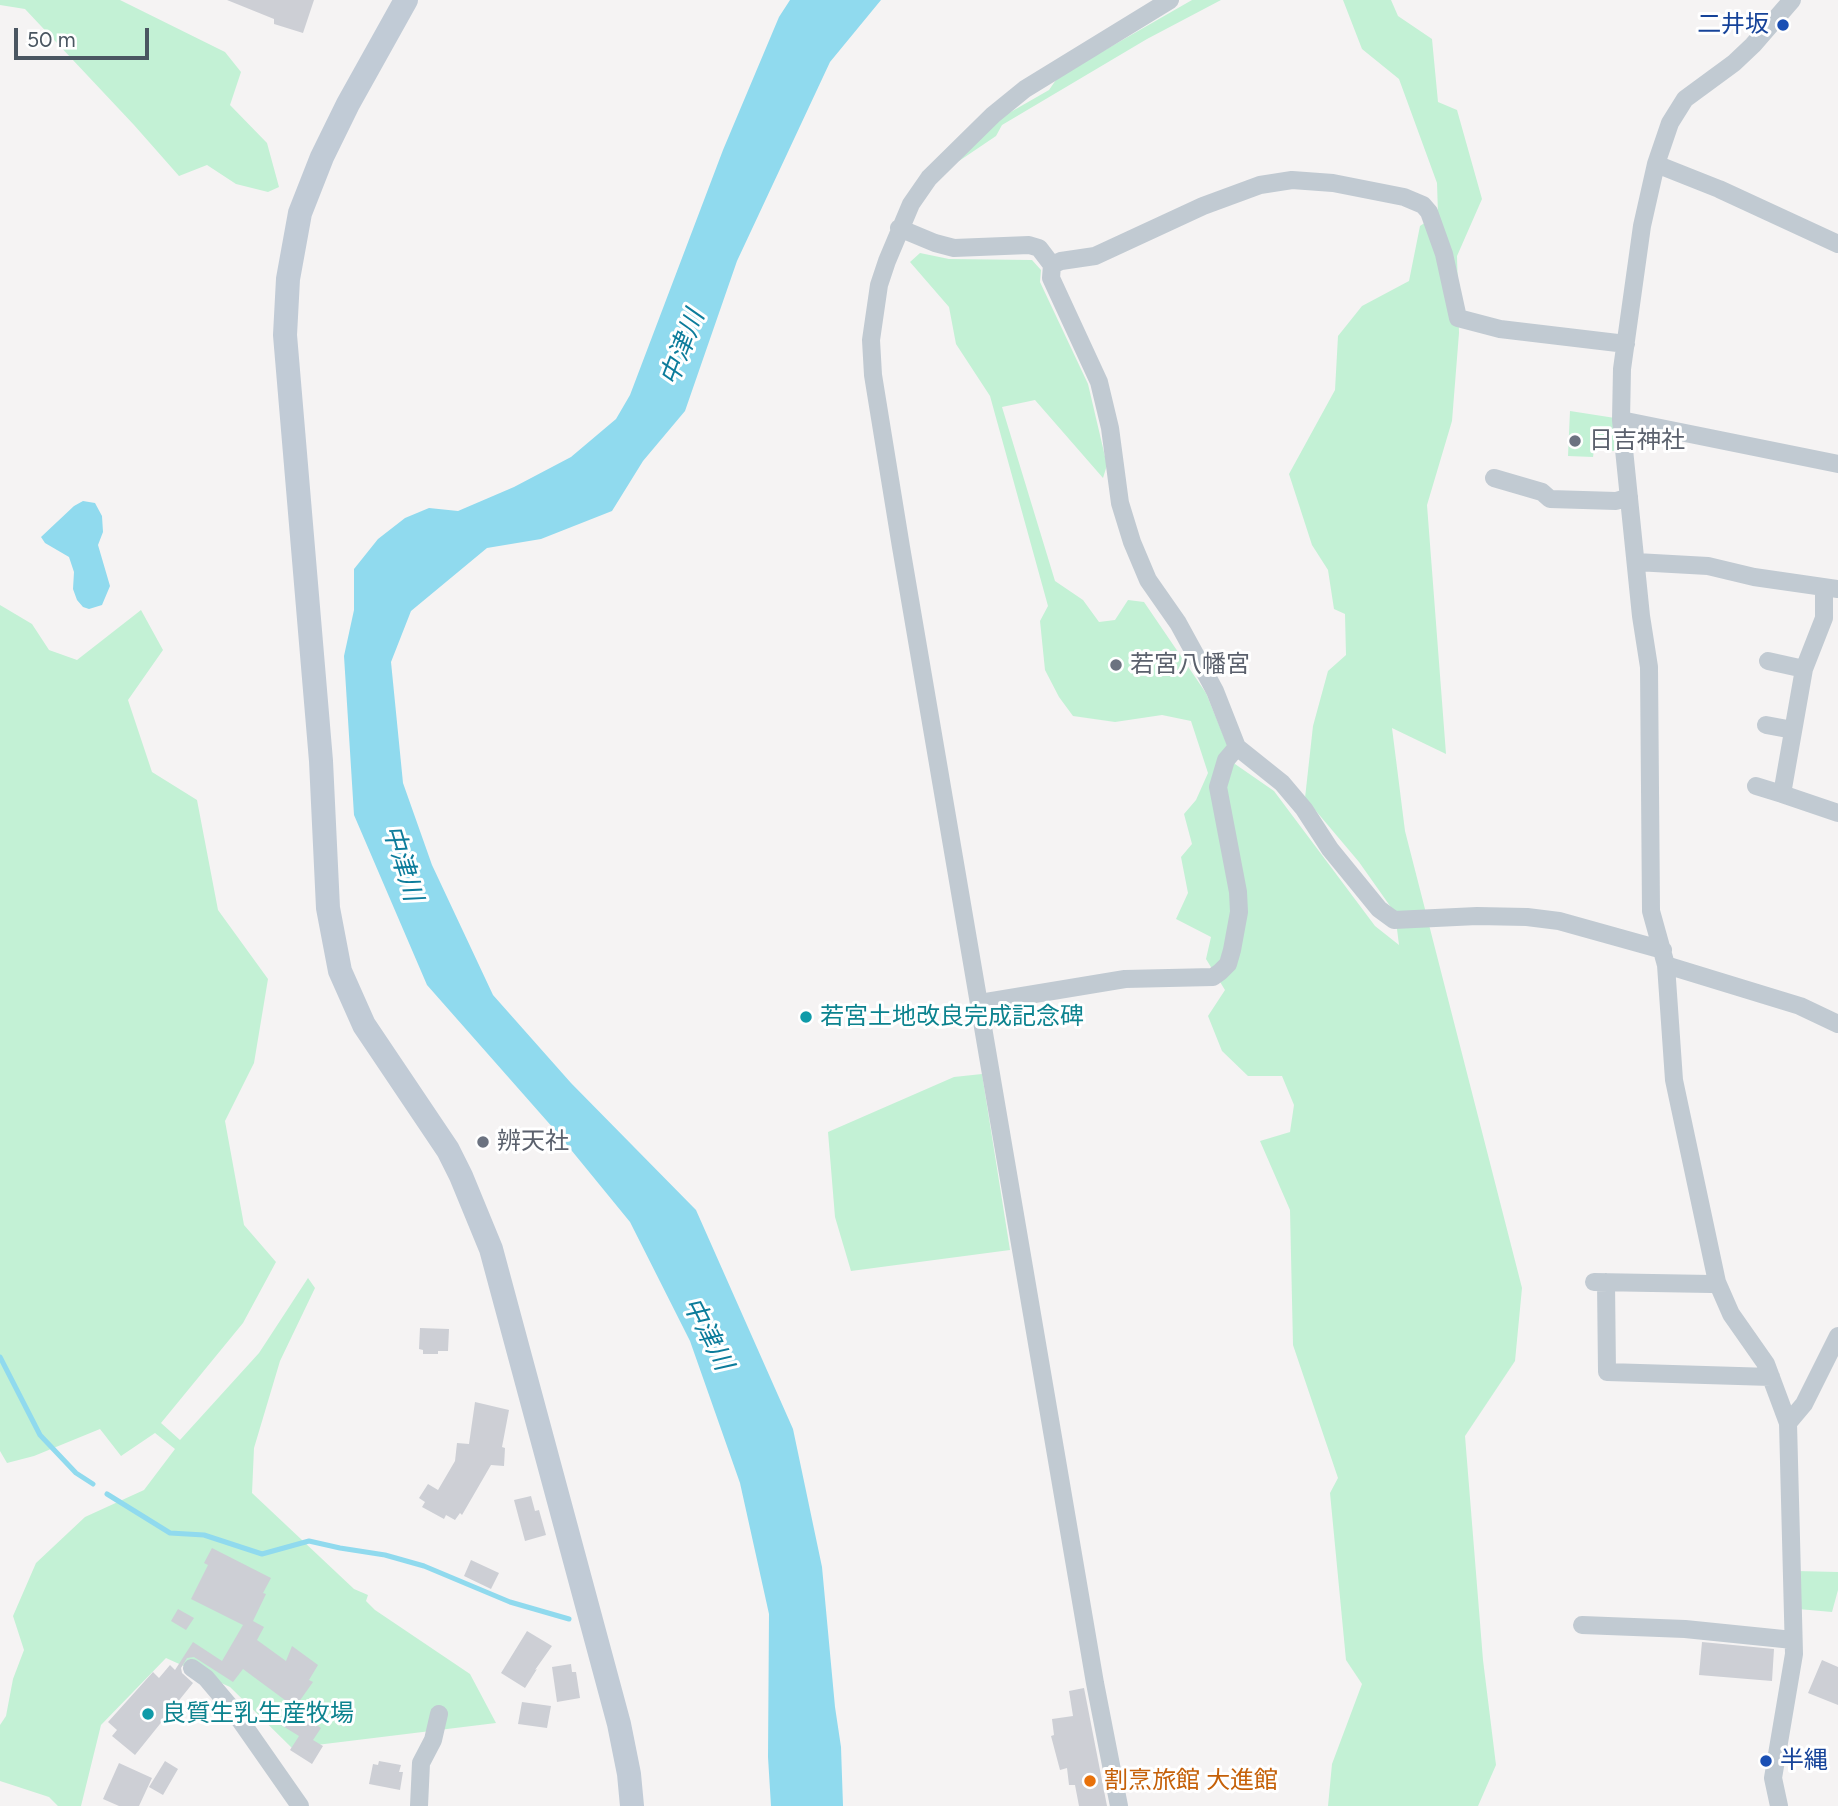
<!DOCTYPE html>
<meta charset="utf-8">
<style>
body{margin:0}
#map{position:relative;width:1838px;height:1806px;overflow:hidden;background:#f5f3f3;font-family:Figtree,sans-serif}
canvas{display:block}
.scale{position:absolute;left:14px;top:28px;width:135px;height:32px;box-sizing:border-box;border:4px solid #4a5661;border-top:0;padding-left:9px;font-size:21px;line-height:24px;white-space:nowrap;color:#4a5661;-webkit-text-stroke:5px #fff;paint-order:stroke}
</style>
<div id="map">
<canvas width="1838" height="1806"></canvas>
<div class="scale">50 m</div>
</div>
<script>
const ctx = document.querySelector('canvas').getContext('2d');
ctx.lineJoin = 'round';
function fillPath(path, color) { ctx.fillStyle = color; ctx.fill(path, 'evenodd'); }
const shape = rows => new Path2D(rows.map(r => 'M' + r).join(''));
function trace(path, color, width, dash) { ctx.strokeStyle = color; ctx.lineWidth = width; ctx.lineCap = dash ? 'butt' : 'round'; ctx.setLineDash(dash || []); ctx.stroke(path); }
function write(font, color, halo, rows, align = 'center') {
  ctx.font = font + ' Figtree,"Noto Sans JP",sans-serif'; ctx.lineWidth = 6; ctx.setLineDash([]); ctx.textBaseline = 'middle'; ctx.strokeStyle = halo; ctx.fillStyle = color; for (const [text, x, y, turn = 0] of rows) {
    ctx.save(); ctx.translate(x, y); ctx.rotate((+turn || 0) * Math.PI / 180); ctx.textAlign = isNaN(turn) ? turn : align; if (halo) ctx.strokeText(text, 0, 0); ctx.fillText(text, 0, 0); ctx.restore();
  }
}
const green = shape([
 [0,0,120,0,225,52,241,72,230,105,267,143,279,187,268,192,236,184,207,165,179,176,134,125,25,9,0,5],
 [1192,0,1221,0,1147,39,1002,125,996,136,959,161,960,154,1002,117,1049,90,1058,77],
 [1343,0,1391,0,1398,16,1432,39,1438,102,1457,110,1482,199,1457,256,1459,333,1452,421,1427,505,1446,754,1392,728,1405,831,1522,1288,1515,1361,1465,1436,1483,1660,1496,1765,1478,1806,1328,1806,1332,1764,1362,1684,1346,1660,1330,1493,1338,1478,1293,1345,1290,1210,1260,1141,1290,1132,1294,1105,1282,1076,1248,1076,1222,1051,1208,1016,1225,990,1206,959,1211,937,1176,919,1188,893,1181,857,1192,844,1184,814,1196,800,1208,773,1191,721,1162,715,1115,722,1073,716,1059,697,1045,670,1040,621,1048,606,990,396,956,344,949,307,910,262,920,253,949,259,1032,260,1041,270,1040,282,1088,384,1107,465,1103,478,1035,400,1002,407,1055,581,1083,600,1099,622,1115,620,1128,600,1144,602,1206,693,1235,764,1274,791,1375,926,1399,945,1395,913,1359,862,1305,798,1313,726,1328,671,1346,655,1345,614,1334,609,1328,570,1312,545,1289,474,1335,390,1338,336,1362,306,1409,281,1420,226,1438,214,1437,183,1399,79,1362,49],
 [1570,411,1615,418,1616,451,1594,450,1593,457,1568,456],
 [0,605,32,624,49,650,77,660,141,610,163,650,128,700,152,772,197,800,218,910,268,979,254,1063,225,1121,244,1225,276,1262,243,1323,161,1423,180,1440,259,1353,308,1278,315,1288,280,1361,254,1448,252,1493,354,1589,368,1595,366,1601,375,1610,470,1674,496,1723,292,1748,230,1687,166,1658,101,1725,81,1806,58,1806,49,1797,0,1781,0,1725,6,1716,13,1679,24,1650,13,1616,36,1563,85,1517,144,1490,175,1449,155,1433,121,1456,100,1429,34,1456,7,1463,0,1451],
 [982,1074,1010,1250,851,1271,835,1217,828,1132,954,1077],
 [1796,1571,1838,1572,1838,1590,1832,1612,1798,1609]
]);
const water = shape([
 [790,0,881,0,830,62,737,261,685,411,643,461,612,511,541,539,487,548,411,611,391,662,403,783,432,865,493,995,571,1083,696,1210,793,1429,822,1567,835,1707,841,1747,843,1806,771,1806,768,1757,769,1614,740,1483,690,1341,630,1222,554,1129,427,985,354,815,344,656,354,610,354,569,378,539,405,518,429,508,458,511,514,487,571,457,616,419,630,395,723,150,779,17],
 [83,501,95,503,102,516,103,532,98,545,110,586,102,605,89,609,83,607,77,600,73,589,74,572,69,557,45,543,41,537,74,506]
]);
const stream = shape([
 [0,1357,40,1435,76,1473,93,1484],
 [107,1494,170,1533,204,1535,262,1554,309,1541,340,1548,385,1555,424,1566,510,1602,569,1619]
]);
const building = shape([
 [227,0,314,0,303,33,274,24,274,19],
 [420,1328,449,1329,448,1351,438,1351,438,1354,423,1354,423,1350,419,1349],
 [475,1402,509,1410,502,1447,505,1448,504,1466,491,1465,462,1515,460,1513,455,1520,446,1515,444,1519,422,1507,425,1502,419,1498,428,1484,438,1490,455,1461,457,1443,469,1444],
 [531,1496,535,1511,539,1510,546,1535,525,1541,514,1500],
 [212,1548,271,1578,263,1593,266,1594,253,1621,264,1627,257,1640,286,1661,292,1646,318,1665,309,1680,313,1682,296,1706,307,1712,305,1717,321,1728,313,1740,323,1746,312,1764,290,1750,299,1736,281,1725,293,1706,243,1669,233,1682,194,1657,187,1658,181,1668,182,1673,193,1683,135,1755,112,1736,117,1730,108,1722,153,1672,159,1678,170,1665,175,1670,193,1642,222,1661,243,1625,191,1599,208,1565,204,1563],
 [471,1560,499,1573,491,1589,464,1576],
 [178,1609,194,1618,186,1630,171,1621],
 [527,1631,552,1646,535,1670,537,1669,525,1688,501,1673],
 [1702,1642,1774,1649,1772,1681,1699,1675],
 [1822,1660,1838,1667,1838,1705,1808,1693],
 [571,1664,572,1672,576,1672,580,1698,557,1702,552,1667],
 [1084,1688,1107,1806,1079,1806,1075,1785,1069,1785,1067,1768,1060,1770,1051,1736,1054,1735,1052,1719,1073,1716,1069,1691],
 [522,1702,551,1706,547,1728,518,1724],
 [165,1761,178,1769,163,1795,149,1787],
 [379,1761,401,1765,399,1772,403,1772,400,1790,369,1784,373,1764,378,1765],
 [119,1763,152,1778,139,1806,119,1806,103,1799]
]);
const street = shape([
 [1656,164,1719,189,1838,244],
 [899,228,935,243,954,248,1029,245,1039,248,1052,265,1061,261,1095,256,1203,206,1260,185,1292,180,1333,183,1404,197,1423,205,1429,212,1444,254,1458,318,1500,329,1626,344],
 [1052,265,1051,278,1099,382,1110,428,1120,503,1132,542,1148,580,1178,623,1201,665,1215,691,1237,747,1282,783,1304,809,1330,849,1379,909,1394,920,1477,916,1527,917,1559,921,1663,950],
 [1621,420,1838,464],
 [1494,478,1542,492,1550,499,1616,501,1629,497],
 [1636,562,1708,566,1754,577,1838,589],
 [1824,588,1824,618,1804,669,1782,794,1838,813],
 [1768,661,1804,669],
 [1766,725,1793,730],
 [1756,786,1782,794],
 [1666,965,1800,1006,1838,1024],
 [980,1003,1125,979,1213,977,1220,972,1228,964,1232,950,1239,912,1238,892,1218,787,1226,760,1237,747],
 [1594,1282,1711,1284,1717,1282],
 [1606,1282,1607,1372,1771,1377],
 [1788,1423,1804,1404,1838,1336],
 [1582,1625,1685,1629,1793,1640],
 [192,1668,206,1678,233,1710,300,1806],
 [419,1806,421,1763,433,1740,439,1714],
 [1119,1806,1095,1683,901,547,873,375,871,340,879,285,887,261,911,204,929,178,993,115,1025,89,1170,0],
 [1779,1806,1773,1778,1794,1654,1788,1423,1766,1364,1731,1314,1717,1282,1674,1080,1666,965,1651,911,1649,667,1641,616,1621,420,1622,369,1642,226,1656,164,1670,123,1685,99,1734,63,1753,45,1792,0]
]);
const secondary = shape([
 [406,0,348,104,322,157,300,213,288,279,285,335,321,761,328,908,340,971,364,1025,448,1150,461,1176,491,1249,619,1724,629,1774,632,1806]
]);
const markers = [
 [1783,25,7,"#1a4fb4"],
 [1575,441,7,"#6b7280"],
 [1116,665,7,"#6b7280"],
 [806,1017,7,"#0f9aa8"],
 [483,1142,7,"#6b7280"],
 [148,1714,7,"#0f9aa8"],
 [1766,1761,7,"#1a4fb4"],
 [1090,1781,7,"#e8710a"]
];
const transitNames = [
 ["二井坂",1769,25],
 ["半縄",1780,1761,"left"]
];
const worshipNames = [
 ["日吉神社",1589,441],
 ["若宮八幡宮",1130,665],
 ["辨天社",497,1142]
];
const cultureNames = [
 ["若宮土地改良完成記念碑",820,1017],
 ["良質生乳生産牧場",162,1714]
];
const foodNames = [
 ["割烹旅館 大進館",1104,1781]
];
const waterNames = [
 ["中津川",683,348,-69],
 ["中津川",402,863,73],
 ["中津川",707,1334,63]
];
fillPath(green, '#c3f1d5');
fillPath(water, '#90daee');
trace(stream, '#90daee', 5);
fillPath(building, '#cdcfd5');
trace(street, '#c1cad2', 18);
trace(secondary, '#c1cbd6', 24);
for (const [x, y, r, color] of markers) { const dot = new Path2D(); dot.arc(x, y, r, 0, 2 * Math.PI); ctx.fillStyle = color; ctx.fill(dot); trace(dot, '#fff', 2.5); }
write('24px', '#164399', '#fff', transitNames, 'right');
write('24px', '#5b616d', '#fff', worshipNames, 'left');
write('24px', '#0d838f', '#fff', cultureNames, 'left');
write('24px', '#c56008', '#fff', foodNames, 'left');
write('italic 26px', '#0c7c9b', '#fff', waterNames);
</script>
